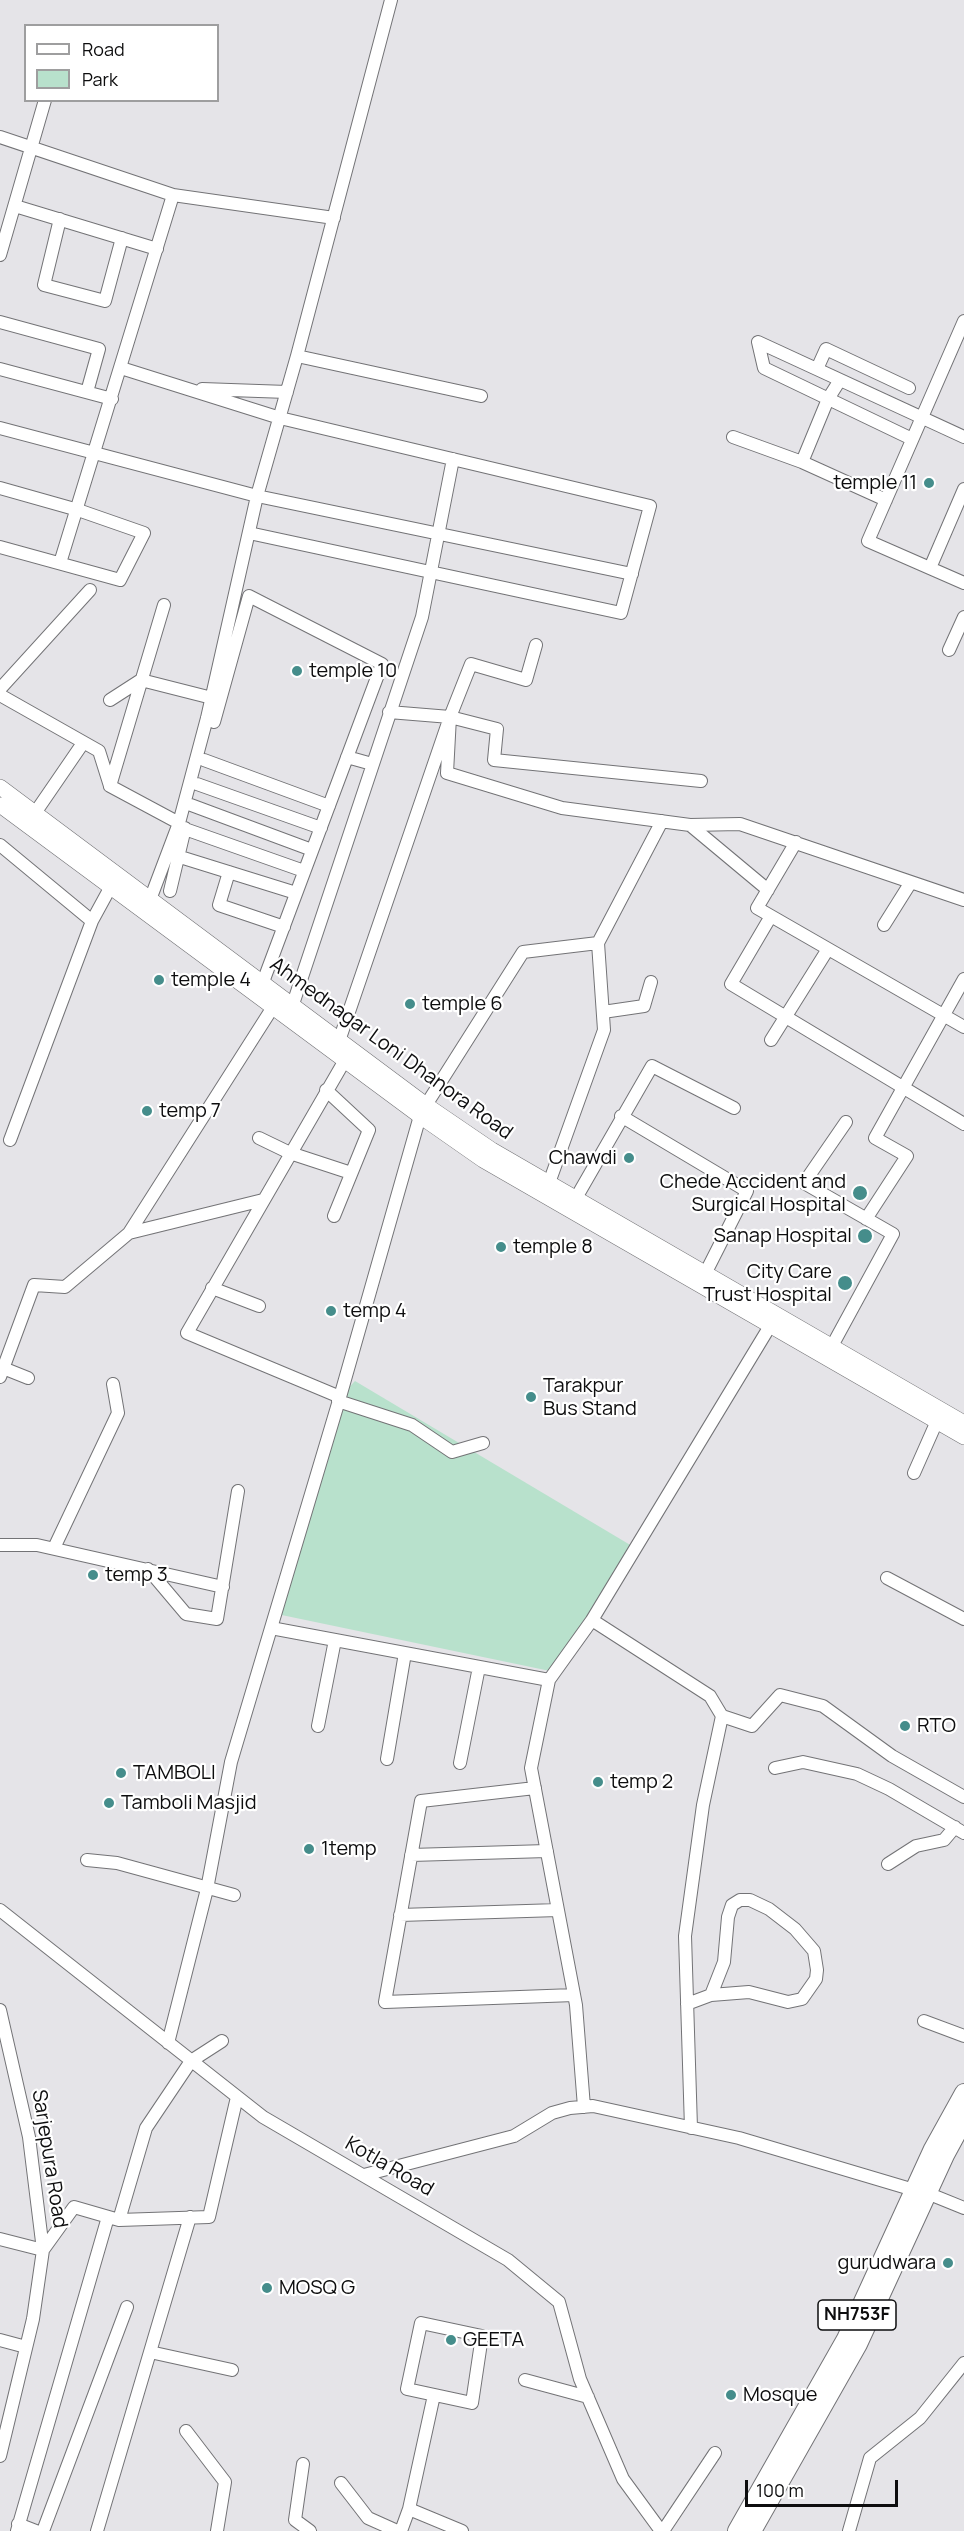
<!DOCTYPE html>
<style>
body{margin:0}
#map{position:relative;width:964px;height:2531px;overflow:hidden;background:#e5e4e8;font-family:Manrope,sans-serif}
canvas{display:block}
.legend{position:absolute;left:24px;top:24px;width:195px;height:78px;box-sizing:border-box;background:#fff;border:2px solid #9e9e9f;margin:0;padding:8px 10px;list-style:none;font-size:18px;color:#0d0d0e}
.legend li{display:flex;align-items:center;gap:12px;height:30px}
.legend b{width:30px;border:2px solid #9e9e9f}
.scale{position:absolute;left:745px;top:2480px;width:153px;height:27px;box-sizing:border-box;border:3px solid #0d0d0e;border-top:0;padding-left:8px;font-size:18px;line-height:21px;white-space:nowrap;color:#0d0d0e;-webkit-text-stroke:4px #fff;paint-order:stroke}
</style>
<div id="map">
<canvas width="964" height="2531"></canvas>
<ul class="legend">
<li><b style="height:8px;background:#fff"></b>Road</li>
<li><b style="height:16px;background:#b8e1cc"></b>Park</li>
</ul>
<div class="scale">100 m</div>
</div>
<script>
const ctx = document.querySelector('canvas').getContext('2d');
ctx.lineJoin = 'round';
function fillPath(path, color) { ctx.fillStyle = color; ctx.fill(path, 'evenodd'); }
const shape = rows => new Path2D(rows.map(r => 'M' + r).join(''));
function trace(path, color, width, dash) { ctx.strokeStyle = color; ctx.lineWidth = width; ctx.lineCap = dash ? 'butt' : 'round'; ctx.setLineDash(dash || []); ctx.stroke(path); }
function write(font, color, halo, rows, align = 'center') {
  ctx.font = font + ' Manrope,sans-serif'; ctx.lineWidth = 4.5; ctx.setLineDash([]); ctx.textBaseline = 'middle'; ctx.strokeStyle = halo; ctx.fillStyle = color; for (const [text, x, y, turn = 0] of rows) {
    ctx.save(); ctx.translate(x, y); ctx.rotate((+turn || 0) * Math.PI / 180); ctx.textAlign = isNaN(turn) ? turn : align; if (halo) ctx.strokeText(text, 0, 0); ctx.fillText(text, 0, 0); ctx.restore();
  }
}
const green = shape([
 [355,1381,637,1549,550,1671,272,1613,340,1397]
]);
const minor = shape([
 [0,137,173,195,334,218],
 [15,206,157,249],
 [60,219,44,285,105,301,122,238],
 [0,255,45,100],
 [964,321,868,541,964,583],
 [0,322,99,349,87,392],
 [297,356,481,396],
 [121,368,280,418,650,506,621,613,249,533],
 [0,369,112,399],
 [817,369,826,349,909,388],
 [202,389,287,392],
 [0,428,257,496,632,574],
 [733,437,802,462,886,500],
 [912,439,764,368,758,342,964,437],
 [802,462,828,399,840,380],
 [0,488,78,510,144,533,120,580,0,547],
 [60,563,173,195],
 [930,568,964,489],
 [164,605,110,786,179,823],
 [536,645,526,680,471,664,450,717,497,729,494,760,701,781],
 [949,650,964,617],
 [0,689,90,590],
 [0,695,99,751,110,786],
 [110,700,141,680,212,698],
 [450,717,447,773,562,808,690,825,740,824,964,900],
 [214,722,249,596,382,664,263,982],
 [347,757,372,764],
 [204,760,329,806],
 [197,784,321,828],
 [191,805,312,850],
 [35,813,83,743],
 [690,825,768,890],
 [185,829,304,871],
 [796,842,757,908,964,1027],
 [0,845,92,921],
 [177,856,296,893],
 [229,872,219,905,284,927],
 [170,891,185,828],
 [148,905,179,823,207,718,257,496,297,356,391,0],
 [771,916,731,984,964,1124],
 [884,925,911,882],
 [293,1004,422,617,453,459],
 [603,1012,644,1006,651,982],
 [340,1038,450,717,389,712],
 [771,1040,828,949],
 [326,1090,369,1130,334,1216],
 [426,1105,523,952,598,943,662,821],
 [621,1116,747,1191,705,1274],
 [259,1138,290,1153,351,1173],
 [10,1140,92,921,110,888],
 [549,1183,604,1030,598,943],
 [576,1198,652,1066,734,1108],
 [866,1219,907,1156,875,1138,964,979],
 [129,1233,263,1200],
 [212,1288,259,1306],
 [832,1346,893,1234,804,1183,846,1122],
 [3,1368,28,1378],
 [0,1377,34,1285,65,1287,129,1233,273,1007],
 [340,1397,187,1333,345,1060],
 [338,1401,412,1425,452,1452,483,1443],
 [914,1473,937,1421],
 [0,1545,37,1545,223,1587],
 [54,1548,118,1413,113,1384],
 [148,1569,186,1614,217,1619,238,1491],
 [887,1578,964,1619],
 [271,1628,549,1680,531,1768,576,2005,584,2107],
 [549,1680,592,1620],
 [722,1716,752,1726,780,1695,823,1706,892,1756,964,1797],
 [318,1726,335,1640],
 [387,1759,405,1653],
 [460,1763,479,1667],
 [775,1768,803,1762,857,1774,889,1789,964,1833],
 [535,1788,421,1801,385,2002,574,1995],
 [411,1855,547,1851],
 [87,1860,117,1863,234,1895],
 [888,1864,916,1846,944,1840,955,1827],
 [0,1910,263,2117,508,2260,559,2302,580,2379,623,2479,661,2531],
 [400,1915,558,1910],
 [687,2004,711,1995,724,1962,728,1917,732,1905,740,1900,750,1900,769,1909,795,1929,814,1951,817,1970,816,1979,802,1999,788,2002,749,1992,711,1995],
 [0,2010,29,2137,43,2250,33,2319,0,2456],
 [924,2021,964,2036],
 [168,2043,207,1889,231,1762,340,1397,420,1116],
 [691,2128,685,1936,703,1805,722,1716,710,1696,592,1620,770,1326],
 [364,2175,514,2136,552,2113,570,2108,593,2106,739,2138,914,2190],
 [927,2193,964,2208],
 [119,2220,146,2128,191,2061,222,2041],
 [0,2239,43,2250,74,2207,119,2220,209,2217,237,2097],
 [421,2323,482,2336,472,2403,407,2389,421,2323],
 [0,2340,26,2347],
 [150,2352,232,2370],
 [525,2380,588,2397],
 [186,2431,225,2482,217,2531],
 [303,2464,295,2520,310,2531],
 [341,2483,368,2518,397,2531],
 [409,2509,462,2531],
 [18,2524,36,2531],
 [17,2531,108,2217],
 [43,2531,127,2307],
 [97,2531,190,2217],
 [401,2531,409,2509,434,2395],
 [663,2531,715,2453],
 [849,2531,870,2458,920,2418,964,2363]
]);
const major = shape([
 [0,787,426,1105,492,1150,964,1423],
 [0,805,420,1116,483,1160,964,1437]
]);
const highway = shape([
 [737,2531,846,2339,933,2149,964,2093],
 [752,2531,858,2344,945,2155,964,2120]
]);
const markers = [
 [929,483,6,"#458d8b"],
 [297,671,6,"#458d8b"],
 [159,980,6,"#458d8b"],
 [410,1004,6,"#458d8b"],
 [147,1111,6,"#458d8b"],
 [629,1158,6,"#458d8b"],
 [860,1193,8,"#458d8b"],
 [865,1236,8,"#458d8b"],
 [501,1247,6,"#458d8b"],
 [845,1283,8,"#458d8b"],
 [331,1311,6,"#458d8b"],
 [531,1397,6,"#458d8b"],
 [93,1575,6,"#458d8b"],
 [905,1726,6,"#458d8b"],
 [121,1773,6,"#458d8b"],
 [598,1782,6,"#458d8b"],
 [109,1803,6,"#458d8b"],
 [309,1849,6,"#458d8b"],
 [948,2263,6,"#458d8b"],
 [267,2288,6,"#458d8b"],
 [451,2340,6,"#458d8b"],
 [731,2395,6,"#458d8b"]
];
const shields = [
 [857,2315,78]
];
const shieldNames = [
 ["NH753F",857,2315]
];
const poiNames = [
 ["temple 11",917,483,"right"],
 ["temple 10",309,671],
 ["temple 4",171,980],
 ["temple 6",422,1004],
 ["temp 7",159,1111],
 ["Chawdi",617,1158,"right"],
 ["Chede Accident and",846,1182,"right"],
 ["Surgical Hospital",846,1205,"right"],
 ["Sanap Hospital",852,1236,"right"],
 ["temple 8",513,1247],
 ["City Care",832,1272,"right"],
 ["Trust Hospital",832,1295,"right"],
 ["temp 4",343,1311],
 ["Tarakpur",543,1386],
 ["Bus Stand",543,1409],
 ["temp 3",105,1575],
 ["RTO",917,1726],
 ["TAMBOLI",133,1773],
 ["temp 2",610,1782],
 ["Tamboli Masjid",121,1803],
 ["1temp",321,1849],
 ["gurudwara",936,2263,"right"],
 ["MOSQ G",279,2288],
 ["GEETA",463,2340],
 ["Mosque",743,2395]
];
const streetNames = [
 ["Ahmednagar Loni Dhanora Road",391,1049,36],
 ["Sarjepura Road",49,2159,81],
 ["Kotla Road",389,2167,30]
];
fillPath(green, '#b8e1cc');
trace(minor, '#737376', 14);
trace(major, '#737376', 16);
trace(highway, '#737376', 20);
trace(minor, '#fff', 12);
trace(major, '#fff', 15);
trace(highway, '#fff', 18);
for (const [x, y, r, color] of markers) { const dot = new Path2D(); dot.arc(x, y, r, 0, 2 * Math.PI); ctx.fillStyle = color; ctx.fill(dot); trace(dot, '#fff', 2); }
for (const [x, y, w] of shields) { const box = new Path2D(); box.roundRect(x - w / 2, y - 15, w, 30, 4.5); ctx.fillStyle = '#fff'; ctx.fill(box); trace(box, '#0d0d0e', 1.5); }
write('bold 18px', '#0d0d0e', null, shieldNames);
write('20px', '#0d0d0e', '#fff', poiNames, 'left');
write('20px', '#0d0d0e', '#fff', streetNames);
</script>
